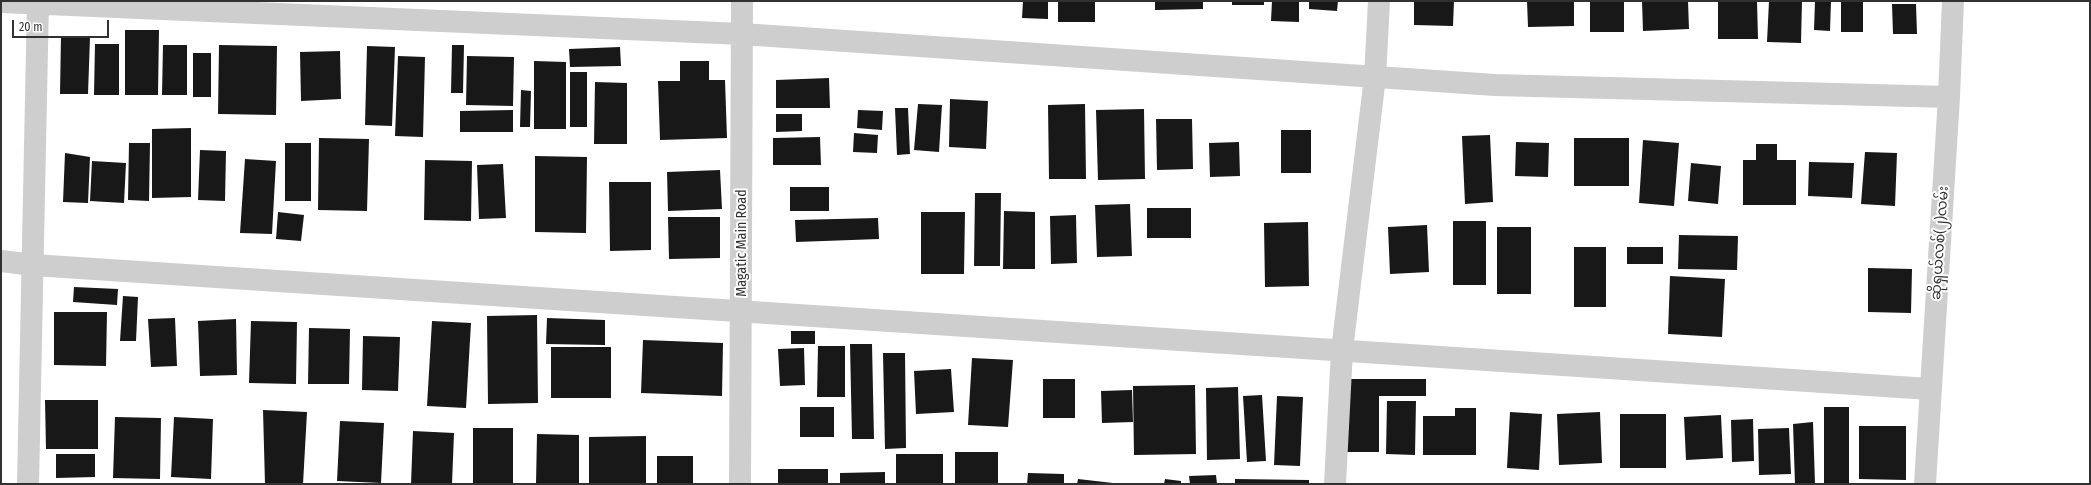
<!DOCTYPE html>
<meta charset="utf-8">
<style>
body{margin:0}
#map{position:relative;width:2091px;height:485px;overflow:hidden;background:#fff;font-family:"Fira Sans Condensed",sans-serif}
canvas{display:block}
.frame{position:absolute;inset:0;border:2px solid #313131;pointer-events:none}
.scale{position:absolute;left:12px;top:20px;width:97px;height:18px;box-sizing:border-box;border:2px solid #313131;border-top:0;padding-left:5px;font-size:12px;line-height:14px;white-space:nowrap;color:#313131;-webkit-text-stroke:3px #fff;paint-order:stroke}
</style>
<div id="map">
<canvas width="2091" height="485"></canvas>
<div class="frame"></div>
<div class="scale">20 m</div>
</div>
<script>
const ctx = document.querySelector('canvas').getContext('2d');
ctx.lineJoin = 'round';
function fillPath(path, color) { ctx.fillStyle = color; ctx.fill(path, 'evenodd'); }
const shape = rows => new Path2D(rows.map(r => 'M' + r).join(''));
function trace(path, color, width, dash) { ctx.strokeStyle = color; ctx.lineWidth = width; ctx.lineCap = dash ? 'butt' : 'round'; ctx.setLineDash(dash || []); ctx.stroke(path); }
function write(font, color, halo, rows, align = 'center') {
  ctx.font = font + ' "Fira Sans Condensed","Noto Sans Myanmar",sans-serif'; ctx.lineWidth = 4; ctx.setLineDash([]); ctx.textBaseline = 'middle'; ctx.strokeStyle = halo; ctx.fillStyle = color; for (const [text, x, y, turn = 0] of rows) {
    ctx.save(); ctx.translate(x, y); ctx.rotate((+turn || 0) * Math.PI / 180); ctx.textAlign = isNaN(turn) ? turn : align; if (halo) ctx.strokeText(text, 0, 0); ctx.fillText(text, 0, 0); ctx.restore();
  }
}
const building = shape([
 [1023,1,1048,1,1048,19,1022,18],
 [1058,1,1095,1,1095,22,1058,22],
 [1155,1,1203,1,1203,9,1155,10],
 [1232,1,1264,1,1264,5,1232,5],
 [1272,1,1299,1,1299,22,1271,21],
 [1309,1,1338,1,1337,11,1309,9],
 [1414,1,1454,1,1453,26,1414,25],
 [1527,1,1574,1,1574,26,1528,27],
 [1590,1,1624,1,1624,32,1590,32],
 [1642,1,1688,1,1689,29,1643,31],
 [1718,1,1757,1,1758,39,1718,39],
 [1769,1,1802,1,1801,43,1767,42],
 [1815,1,1831,1,1830,31,1814,30],
 [1841,1,1863,1,1863,32,1841,32],
 [1892,4,1916,4,1917,34,1893,34],
 [125,30,159,30,158,95,125,95],
 [61,36,90,37,88,94,60,94],
 [95,44,119,44,119,95,94,95],
 [163,45,187,45,187,95,162,95],
 [219,45,277,46,276,115,218,114],
 [452,45,464,45,463,93,451,93],
 [367,46,395,47,392,126,365,125],
 [620,47,621,66,570,67,569,49],
 [340,51,341,99,301,101,300,52],
 [193,53,211,53,211,97,193,97],
 [398,56,425,57,423,137,395,136],
 [467,56,514,57,513,106,466,105],
 [534,61,566,62,566,129,534,129],
 [680,61,709,61,709,80,725,80,727,138,660,140,658,81,680,81],
 [570,72,587,72,587,127,570,127],
 [829,78,830,108,776,108,776,80],
 [595,82,627,83,627,144,594,144],
 [521,90,531,91,530,127,520,127],
 [950,99,988,101,986,149,949,147],
 [918,104,942,105,939,152,914,150],
 [1085,104,1086,179,1049,179,1048,105],
 [895,108,908,108,910,154,897,155],
 [1144,109,1145,179,1098,180,1096,110],
 [513,110,513,132,460,132,460,111],
 [858,110,883,111,882,130,857,128],
 [776,114,802,114,802,131,776,132],
 [1156,119,1192,119,1193,169,1157,170],
 [191,128,191,197,152,198,152,129],
 [1281,130,1311,130,1311,173,1281,173],
 [854,133,878,135,877,153,853,152],
 [1490,135,1493,202,1465,204,1462,136],
 [820,137,821,165,773,165,773,138],
 [319,138,369,139,367,211,318,210],
 [1574,138,1629,138,1629,186,1574,186],
 [1643,140,1679,143,1674,206,1639,203],
 [1239,142,1240,176,1210,177,1209,143],
 [1516,142,1549,143,1548,177,1515,176],
 [129,143,150,143,149,201,128,200],
 [285,143,311,143,311,201,285,201],
 [1756,144,1777,144,1777,160,1796,160,1796,205,1743,205,1743,160,1756,160],
 [200,150,226,151,225,201,198,200],
 [1865,152,1897,153,1895,206,1861,204],
 [65,153,90,157,88,203,63,202],
 [535,156,587,157,586,233,535,232],
 [245,159,276,161,272,234,240,233],
 [425,160,472,161,471,221,424,220],
 [92,161,126,163,124,203,90,201],
 [1809,162,1854,163,1852,198,1808,196],
 [1691,163,1721,166,1718,204,1688,201],
 [503,164,506,218,479,219,477,165],
 [720,170,722,209,668,211,667,172],
 [609,182,651,182,651,250,610,251],
 [790,187,829,187,829,211,790,211],
 [975,193,1001,193,1000,266,974,266],
 [1130,204,1132,256,1097,257,1095,205],
 [1147,208,1191,208,1191,238,1147,238],
 [1004,211,1035,212,1035,269,1003,269],
 [278,212,304,215,301,241,276,239],
 [921,212,965,212,964,274,921,274],
 [1076,215,1077,263,1051,264,1050,216],
 [668,217,720,217,720,258,669,259],
 [878,218,879,239,796,242,795,220],
 [1453,221,1486,221,1486,285,1453,285],
 [1308,222,1309,286,1265,287,1264,223],
 [1427,225,1429,272,1390,274,1388,227],
 [1497,227,1531,227,1531,294,1497,294],
 [1679,235,1738,236,1737,270,1678,269],
 [1574,247,1606,247,1606,307,1574,307],
 [1627,247,1663,247,1663,264,1627,264],
 [1868,268,1912,269,1911,313,1868,312],
 [1670,276,1725,279,1722,337,1668,334],
 [74,287,118,289,117,305,73,302],
 [123,296,138,297,136,341,120,341],
 [54,312,107,312,106,366,54,365],
 [537,315,538,403,488,404,487,316],
 [175,318,177,366,151,367,148,319],
 [547,318,605,320,605,345,546,344],
 [236,319,237,375,200,376,198,321],
 [251,321,297,322,296,384,249,383],
 [432,321,471,323,466,408,427,406],
 [309,328,350,329,349,384,308,384],
 [791,331,815,331,815,344,791,344],
 [363,336,400,337,398,391,362,390],
 [643,340,723,343,722,396,641,393],
 [850,344,872,344,874,439,852,439],
 [818,346,845,346,845,397,817,397],
 [551,347,611,347,611,398,551,398],
 [804,348,805,385,780,386,778,349],
 [883,353,905,353,906,448,885,449],
 [972,358,1013,360,1008,427,968,425],
 [951,369,954,412,916,414,914,371],
 [1043,379,1075,379,1075,418,1043,418],
 [1346,379,1426,379,1426,396,1379,396,1379,452,1346,452],
 [1195,385,1196,454,1134,455,1133,386],
 [1238,387,1240,459,1207,460,1206,388],
 [1132,390,1133,422,1102,423,1101,391],
 [1262,395,1266,461,1247,462,1243,396],
 [1277,396,1303,397,1300,466,1274,465],
 [45,400,98,400,98,449,46,449],
 [1387,401,1416,401,1415,455,1386,454],
 [800,407,834,407,834,437,800,437],
 [1824,407,1849,407,1849,484,1824,484],
 [1455,408,1476,408,1476,455,1423,455,1423,416,1455,416],
 [263,410,307,412,303,484,265,484],
 [1510,412,1542,414,1539,470,1507,468],
 [1600,412,1602,463,1559,465,1557,414],
 [1620,414,1666,414,1666,468,1620,468],
 [1721,415,1723,458,1686,460,1684,417],
 [115,417,161,418,160,479,113,478],
 [174,417,213,419,211,479,171,477],
 [1753,419,1754,461,1732,462,1731,420],
 [340,421,384,423,381,483,337,481],
 [1813,422,1815,484,1795,484,1793,424],
 [1859,426,1906,426,1906,480,1859,479],
 [473,428,513,428,513,484,473,484],
 [1789,428,1791,474,1759,475,1758,429],
 [413,431,454,433,452,484,411,484],
 [537,434,579,435,579,484,536,484],
 [646,436,646,484,589,484,589,437],
 [955,452,998,452,998,484,955,484],
 [56,454,95,454,95,477,56,478],
 [896,454,943,454,943,484,896,484],
 [657,456,693,456,693,484,657,484],
 [778,469,828,469,828,484,778,484],
 [885,472,885,484,840,484,840,473],
 [1028,473,1064,474,1064,484,1027,484],
 [1216,475,1217,484,1190,484,1189,476],
 [1078,479,1113,483,1113,484,1077,484],
 [1165,479,1181,481,1181,484,1164,484],
 [1235,479,1309,480,1309,484,1235,484]
]);
const minor = shape([
 [1,2,742,34,1495,85,1949,97],
 [1,261,33,265,1930,389],
 [28,484,38,1],
 [740,484,742,1],
 [1335,484,1342,350,1375,77,1379,1],
 [1925,484,1949,97,1953,1]
]);
const streetNames = [
 ["Magatic Main Road",742,243,-90],
 ["ဆိုရှယ်လစ်(၂)လမ်း",1940,243,-86]
];
fillPath(building, '#181818');
trace(minor, '#cecece', 22);
write('14px', '#313131', '#fff', streetNames);
</script>
